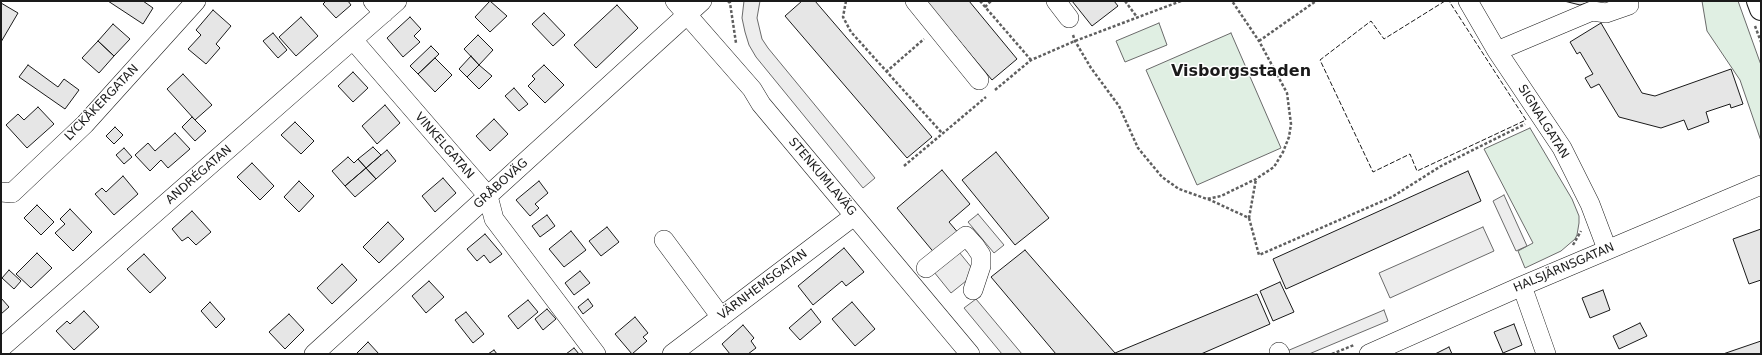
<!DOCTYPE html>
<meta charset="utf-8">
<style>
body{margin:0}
#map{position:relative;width:1762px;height:355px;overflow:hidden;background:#fff;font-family:"DejaVu Sans",sans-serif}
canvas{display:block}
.frame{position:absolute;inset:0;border:2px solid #1a1a1a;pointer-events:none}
</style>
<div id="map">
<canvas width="1762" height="355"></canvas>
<div class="frame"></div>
</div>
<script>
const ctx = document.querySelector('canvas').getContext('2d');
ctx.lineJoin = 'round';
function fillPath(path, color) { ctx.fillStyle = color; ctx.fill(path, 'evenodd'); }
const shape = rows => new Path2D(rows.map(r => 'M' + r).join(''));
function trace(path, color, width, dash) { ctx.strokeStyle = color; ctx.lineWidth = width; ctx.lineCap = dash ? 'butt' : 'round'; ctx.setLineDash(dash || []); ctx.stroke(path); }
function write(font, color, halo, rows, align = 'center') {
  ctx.font = font + ' "DejaVu Sans",sans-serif'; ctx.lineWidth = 3; ctx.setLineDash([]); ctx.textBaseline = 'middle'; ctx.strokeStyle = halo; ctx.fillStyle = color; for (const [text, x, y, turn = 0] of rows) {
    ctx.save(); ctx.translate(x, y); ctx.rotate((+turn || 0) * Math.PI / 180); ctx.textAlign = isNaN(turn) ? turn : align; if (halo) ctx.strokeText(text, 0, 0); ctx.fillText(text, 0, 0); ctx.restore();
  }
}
const green = shape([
 [1702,1,1738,1,1761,65,1761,141,1740,80,1707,31,1702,1],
 [1159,23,1167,45,1125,62,1116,41,1159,23],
 [1231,33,1281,148,1197,185,1146,70,1231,33],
 [1530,128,1572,199,1579,216,1579,223,1577,235,1575,239,1561,251,1525,268,1518,251,1533,243,1484,149,1530,128]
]);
const parking = shape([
 [744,1,760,1,757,18,762,39,768,48,875,178,863,188,756,57,749,45,745,32,742,18,744,1],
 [1504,195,1527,246,1516,251,1493,201,1504,195],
 [978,214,1004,245,994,253,968,222,978,214],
 [1483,227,1494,251,1390,298,1379,273,1483,227],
 [959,252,976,273,951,293,934,272,959,252],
 [976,299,1022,354,1002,354,964,308,976,299],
 [1384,310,1388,321,1309,354,1288,354,1287,351,1384,310]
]);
const building = shape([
 [108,1,143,1,153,8,143,24,108,1],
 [326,1,348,1,351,5,336,18,323,4,326,1],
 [490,1,507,16,490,32,475,17,490,1],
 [802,1,815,1,932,137,907,158,785,16,802,1],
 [926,1,969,1,1017,59,992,80,926,1],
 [1072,1,1114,1,1118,6,1092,26,1072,1],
 [1564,1,1593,1,1580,5,1564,1],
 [1,3,18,13,1,42,1,3],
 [617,5,638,28,596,68,574,45,617,5],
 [213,10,231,26,216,44,220,48,206,64,188,49,201,35,196,30,213,10],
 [544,13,565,35,553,46,532,24,544,13],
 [301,17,318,36,296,56,279,37,301,17],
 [410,17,421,29,414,36,420,42,403,57,387,38,410,17],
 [1601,23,1642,93,1655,96,1731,69,1743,104,1731,108,1730,104,1706,112,1709,122,1688,130,1684,120,1661,128,1619,117,1599,84,1591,88,1585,78,1593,74,1580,52,1577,54,1570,42,1601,23],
 [113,24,130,39,114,56,98,41,113,24],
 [273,33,287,50,278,58,263,41,273,33],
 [478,35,493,50,479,65,464,49,478,35],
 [98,41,114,56,99,73,82,58,98,41],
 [431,46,439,54,418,74,410,66,431,46],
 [471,56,479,65,467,77,459,69,471,56],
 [435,58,452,75,435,92,418,74,435,58],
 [28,65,58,87,64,79,79,90,65,109,19,77,28,65],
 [479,65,492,76,479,89,467,77,479,65],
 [544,65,564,85,545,103,528,86,535,79,532,76,544,65],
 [353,72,368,88,353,102,338,86,353,72],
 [183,74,212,105,195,120,167,89,183,74],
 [514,88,528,104,519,111,505,96,514,88],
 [385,105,400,123,377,144,362,126,385,105],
 [38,107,54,124,27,148,6,125,18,114,24,120,38,107],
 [192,117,206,131,195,141,182,127,192,117],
 [494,119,508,134,490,151,476,136,494,119],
 [295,122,314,141,301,154,281,135,295,122],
 [115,127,123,135,114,144,106,136,115,127],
 [175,133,190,149,168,168,161,160,150,171,135,155,148,143,155,151,175,133],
 [373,147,381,155,366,168,358,159,373,147],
 [124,148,132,157,124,164,116,155,124,148],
 [387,150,396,161,376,179,366,168,387,150],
 [996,152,1049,218,1015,245,962,180,996,152],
 [348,157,354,163,358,159,366,168,345,186,332,171,348,157],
 [252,163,274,186,260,200,237,177,252,163],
 [366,168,376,179,355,197,345,186,366,168],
 [942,170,970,204,949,222,960,235,936,255,897,208,942,170],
 [1468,171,1481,201,1286,289,1273,259,1468,171],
 [123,176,138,194,114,215,95,194,102,188,106,192,123,176],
 [443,178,456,193,435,212,422,196,443,178],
 [299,181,314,196,299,212,284,197,299,181],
 [539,181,548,193,535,204,539,208,530,216,516,200,539,181],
 [37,205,54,222,41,235,24,218,37,205],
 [70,209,92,232,73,251,55,233,65,224,60,219,70,209],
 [192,211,211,232,196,245,188,237,182,241,172,229,192,211],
 [547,215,555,226,540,237,532,226,547,215],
 [388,222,404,239,379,263,363,247,388,222],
 [607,227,619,242,601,256,589,241,607,227],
 [1761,229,1761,280,1749,284,1733,239,1761,229],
 [571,231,586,250,564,267,549,249,571,231],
 [485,234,502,254,490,263,484,255,477,261,467,249,485,234],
 [844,248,864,272,846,286,842,281,813,305,798,286,844,248],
 [1025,250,1115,353,1257,294,1270,324,1201,354,1056,354,991,277,1025,250],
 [37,253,52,268,31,288,16,274,37,253],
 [144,254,166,278,150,293,127,269,144,254],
 [342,264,357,280,332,304,317,288,342,264],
 [9,270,21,281,14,289,2,278,9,270],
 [580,271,590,283,574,295,565,283,580,271],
 [429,281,444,297,426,313,412,296,429,281],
 [1280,282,1294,312,1273,321,1260,291,1280,282],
 [1603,290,1610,310,1590,318,1582,298,1603,290],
 [1,298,9,307,1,314,1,298],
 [588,299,593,306,583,314,578,307,588,299],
 [528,300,538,312,518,329,508,316,528,300],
 [210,302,225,319,216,328,201,311,210,302],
 [852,302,875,329,855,346,832,319,852,302],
 [547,309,556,319,543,330,535,319,547,309],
 [811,309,821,322,800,340,789,328,811,309],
 [84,311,99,327,74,350,56,331,67,321,70,324,84,311],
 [466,312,484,334,473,343,455,320,466,312],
 [289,314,304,330,285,349,269,332,289,314],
 [635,317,648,333,643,337,647,341,632,354,615,334,635,317],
 [1640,323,1647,336,1619,349,1613,336,1640,323],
 [1514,324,1522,345,1503,353,1494,332,1514,324],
 [743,325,754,338,751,341,756,348,748,354,730,354,722,344,743,325],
 [1761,341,1761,354,1723,354,1761,341],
 [368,342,379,354,356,354,368,342],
 [1449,347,1452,354,1435,354,1449,347],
 [574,348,579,354,566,354,574,348],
 [494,350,497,354,488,354,494,350]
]);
const path = shape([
 [728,1,730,3,736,43],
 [846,1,843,17,851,32,942,133],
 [980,1,1031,60],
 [1125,1,1137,17],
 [985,7,991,1],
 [1755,26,1761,42],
 [1073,35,1075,41,1091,68,1119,106,1138,148,1162,177,1179,189,1207,199,1221,196,1256,179,1274,167,1283,152,1289,137,1291,124,1287,93,1259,41,1232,1],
 [1259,41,1316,1],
 [886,72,924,39],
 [995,90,1031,60,1075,41,1181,1],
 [904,166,986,97],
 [1208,199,1249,218,1256,179],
 [1249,218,1259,255,1392,197,1441,166,1525,124],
 [1573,245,1581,231],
 [1332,354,1354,345]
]);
const minor = shape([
 [373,1,384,13],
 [675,1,752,89,761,104,970,354],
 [915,1,979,80],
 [1056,1,1069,18],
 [1468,1,1497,51,1562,148,1590,204,1607,249],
 [353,40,488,196,494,219,596,354],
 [1497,51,1592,11,1606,13,1629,5],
 [1,192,12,193,85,124,196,1],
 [664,240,721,317],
 [926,268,966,236,975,246,981,255,981,266,973,290],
 [1522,286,1546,354],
 [1,348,397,1],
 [1279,352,1280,354],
 [314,354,702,1],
 [672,354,854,216],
 [1369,354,1522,286,1761,185]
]);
const major = shape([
 [1758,1,1761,9]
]);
const fence = shape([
 [1445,1,1384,39,1371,21,1320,60,1373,172,1410,154,1417,171,1526,120,1449,1]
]);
const streetNames = [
 ["LYCKÅKERGATAN",102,103,-46],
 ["SIGNALGATAN",1543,122,58],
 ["VINKELGATAN",444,146,49],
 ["ANDRÉGATAN",199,175,-41],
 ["STENKUMLAVÄG",822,177,50],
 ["GRÅBOVÄG",501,184,-42],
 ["HALSJÄRNSGATAN",1564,268,-23],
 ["VÄRNHEMSGATAN",763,285,-37]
];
const districtNames = [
 ["Visborgsstaden",1241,72]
];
fillPath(green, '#e0efe3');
trace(green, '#6a6a6a', 1);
fillPath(parking, '#ededed');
trace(parking, '#6a6a6a', 1);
fillPath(building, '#e6e6e6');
trace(building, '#1a1a1a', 1);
trace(minor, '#1a1a1a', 20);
trace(major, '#1a1a1a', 24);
trace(path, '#5f5f5f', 2.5, [3, 2]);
trace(minor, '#fff', 19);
trace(major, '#fff', 22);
trace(fence, '#1a1a1a', 1, [5, 2]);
write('12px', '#1a1a1a', '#fff', streetNames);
write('bold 16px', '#1a1a1a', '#fff', districtNames);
</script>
